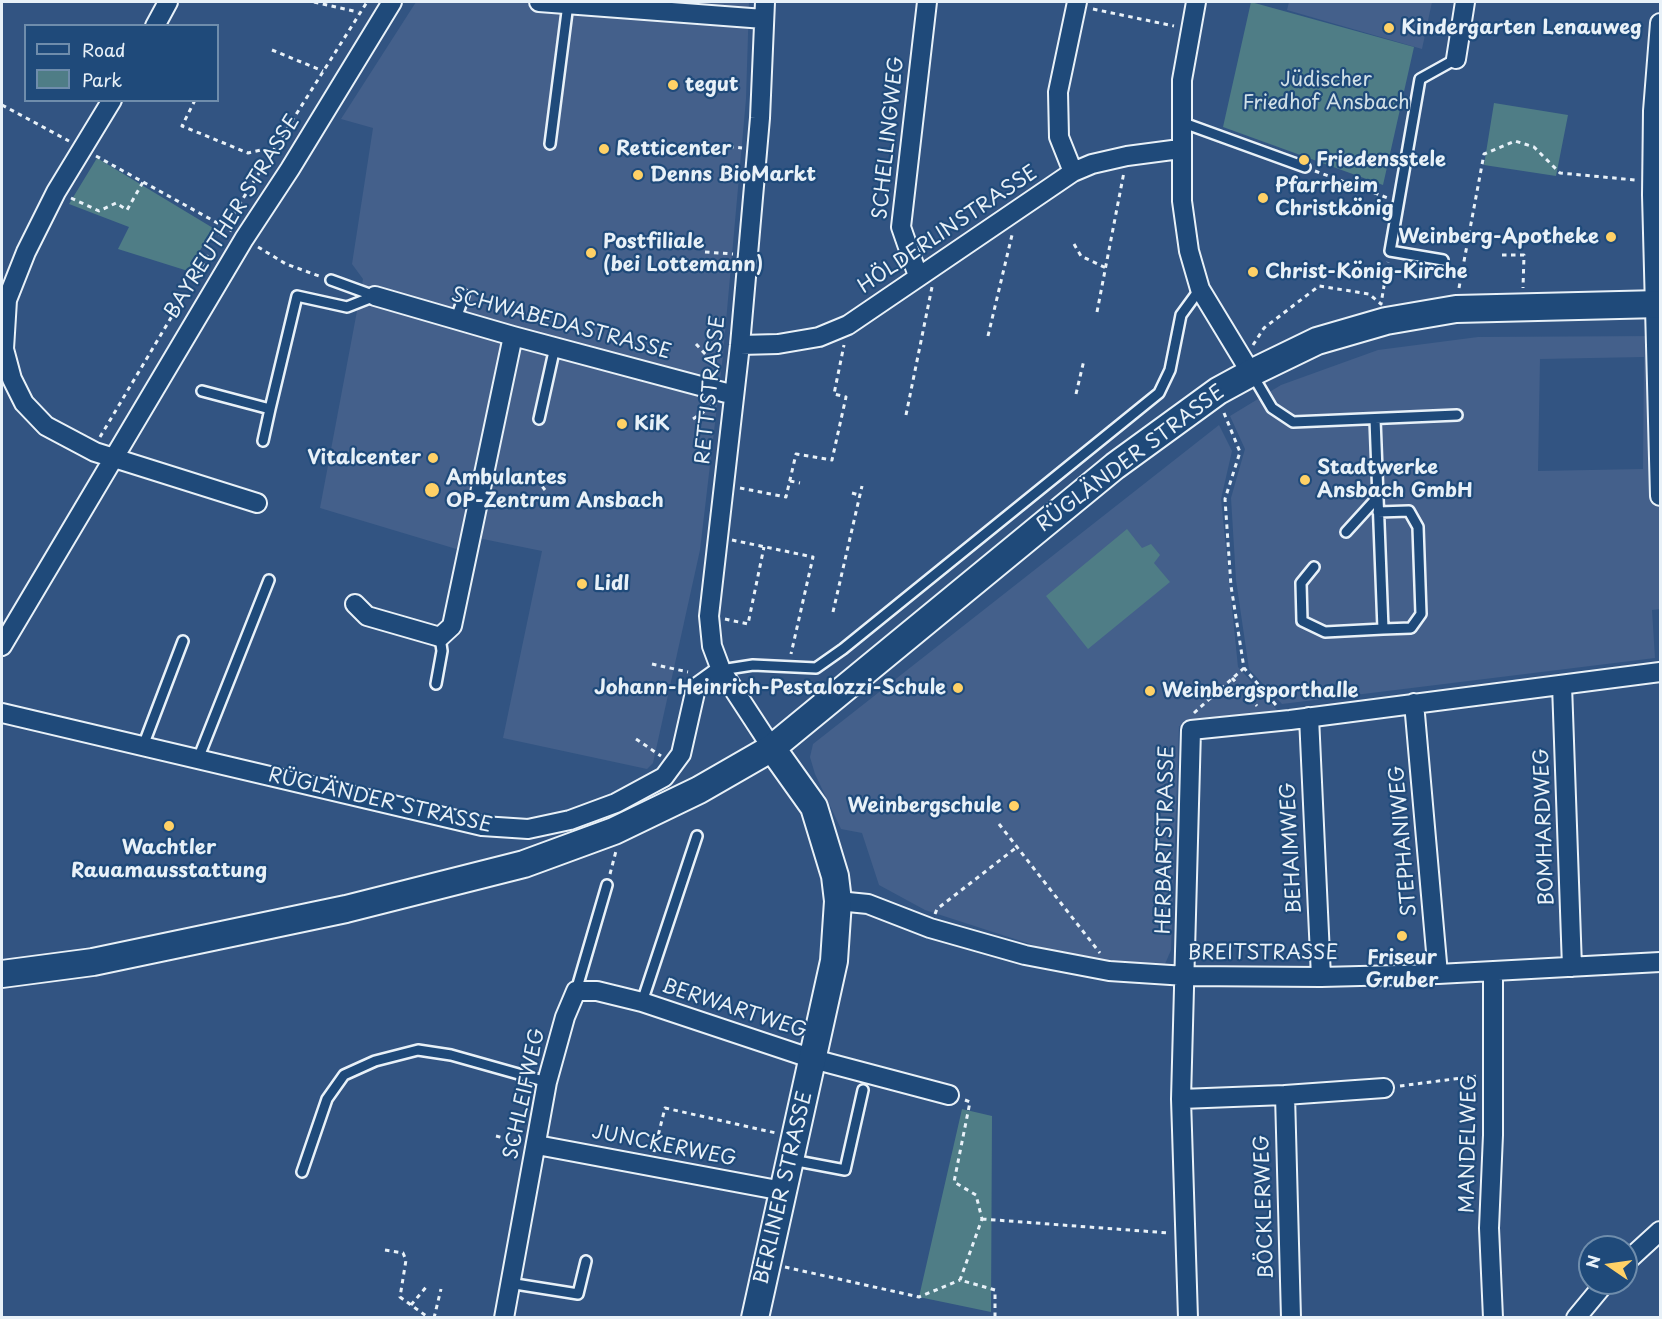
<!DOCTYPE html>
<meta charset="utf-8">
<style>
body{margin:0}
#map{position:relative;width:1662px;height:1319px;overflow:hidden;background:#325482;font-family:"Playpen Sans",sans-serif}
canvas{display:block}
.frame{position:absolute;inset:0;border:3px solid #e8f1f8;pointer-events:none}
.legend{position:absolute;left:24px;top:24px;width:195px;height:78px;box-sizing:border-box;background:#1f4a7a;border:2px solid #6f8dac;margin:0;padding:8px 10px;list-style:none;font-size:18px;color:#e8f1f8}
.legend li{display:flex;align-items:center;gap:12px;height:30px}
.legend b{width:30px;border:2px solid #6f8dac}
.north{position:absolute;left:1578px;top:1235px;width:60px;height:60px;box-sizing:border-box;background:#1f4a7a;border:2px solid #6f8dac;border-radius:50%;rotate:283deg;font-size:16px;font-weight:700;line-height:24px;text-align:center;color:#e8f1f8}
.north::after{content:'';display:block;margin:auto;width:21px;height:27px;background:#ffd166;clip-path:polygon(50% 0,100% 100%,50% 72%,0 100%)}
</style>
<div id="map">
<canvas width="1662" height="1319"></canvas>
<div class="frame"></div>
<ul class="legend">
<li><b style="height:8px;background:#1f4a7a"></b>Road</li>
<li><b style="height:16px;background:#4f7d86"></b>Park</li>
</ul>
<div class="north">N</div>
</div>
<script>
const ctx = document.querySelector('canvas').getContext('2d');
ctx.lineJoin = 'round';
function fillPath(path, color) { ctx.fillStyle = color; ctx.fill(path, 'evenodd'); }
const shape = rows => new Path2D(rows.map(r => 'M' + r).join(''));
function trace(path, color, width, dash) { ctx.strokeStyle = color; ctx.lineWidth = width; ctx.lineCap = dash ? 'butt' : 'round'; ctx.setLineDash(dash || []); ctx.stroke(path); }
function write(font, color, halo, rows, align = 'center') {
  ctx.font = font + ' "Playpen Sans",sans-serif'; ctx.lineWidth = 4.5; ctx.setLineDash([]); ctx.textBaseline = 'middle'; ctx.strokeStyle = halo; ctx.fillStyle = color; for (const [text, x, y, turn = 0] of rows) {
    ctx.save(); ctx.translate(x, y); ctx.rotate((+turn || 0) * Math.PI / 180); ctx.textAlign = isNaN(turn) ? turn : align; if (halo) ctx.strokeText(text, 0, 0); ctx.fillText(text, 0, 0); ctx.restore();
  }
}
const built = shape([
 [416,2,749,2,746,99,723,355,700,550,653,763,647,769,503,738,542,551,478,538,473,554,320,508,363,279,352,264,373,128,341,119],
 [1289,2,1432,2,1422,49,1287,10],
 [1660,336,1660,609,1652,610,1655,658,1282,704,1249,669,1236,580,1231,498,1245,449,1230,416,1281,385,1378,350,1478,337],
 [1644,357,1643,469,1538,471,1540,359],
 [1219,425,1232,451,1221,499,1238,667,1277,710,1179,726,1171,950,1165,964,1155,966,1135,965,1058,953,925,910,879,885,862,833,841,829,815,774,810,757,813,744]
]);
const green = shape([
 [1251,2,1414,47,1383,185,1223,127],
 [1494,103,1568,115,1556,176,1484,165],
 [97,158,213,228,188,271,118,249,129,227,69,204],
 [1127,529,1142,548,1151,544,1160,555,1154,563,1170,582,1088,649,1046,596],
 [962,1109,992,1116,991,1312,919,1297]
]);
const path = shape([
 [314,2,358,12],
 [1093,9,1174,26],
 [272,50,323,71],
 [195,100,182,126,248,153,261,150],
 [2,105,69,141],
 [715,155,724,146,742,148],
 [96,156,232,231],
 [1315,171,1388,198],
 [71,198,99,211,116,203,127,210,143,182],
 [1074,244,1081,256,1106,268],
 [258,247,286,264,319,276],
 [705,252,733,254],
 [1502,255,1524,255,1523,288],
 [1459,288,1484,154,1515,141,1534,147,1560,173,1635,180],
 [1097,312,1124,172],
 [988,336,1012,235],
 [696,344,719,369],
 [1253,345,1264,328,1319,286,1369,294,1381,304,1388,262],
 [1076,394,1084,360],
 [1224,413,1240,452,1225,499,1231,586,1244,668,1276,705],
 [906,415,932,287],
 [693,419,714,405],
 [100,437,225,227,367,2],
 [501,473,538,481,545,490],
 [790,481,800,483],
 [740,488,786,497,796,454,832,460,846,397,834,394,844,345],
 [852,493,859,495],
 [732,540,813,557,791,654],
 [833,612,862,486],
 [725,619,748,624,764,547],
 [652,664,688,672],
 [1232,678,1257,706],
 [1194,713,1244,668],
 [636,739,661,756],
 [999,824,1100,953],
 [610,874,616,851],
 [935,914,937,909,1017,847],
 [1400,1086,1477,1076],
 [965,1100,970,1102,954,1182,976,1195,982,1219,960,1280,995,1290,995,1318],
 [496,1136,520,1142],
 [654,1152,665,1108,776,1133],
 [982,1219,1169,1233],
 [385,1250,403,1253,406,1260,400,1297,429,1318],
 [785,1267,919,1297,960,1280],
 [411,1305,427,1286],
 [434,1318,441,1289]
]);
const lane = shape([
 [1181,122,1305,167],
 [550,144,568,4],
 [1443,260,1390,251,1420,79,1456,59],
 [331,280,375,296],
 [456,319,464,295],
 [1252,374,1272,408,1293,422,1457,415],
 [202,391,270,409,297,296,347,307,375,296],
 [539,419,555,347],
 [263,441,270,409],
 [1378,512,1409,511,1418,527,1421,614,1411,628,1383,629],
 [1346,532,1377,498],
 [1314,567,1301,583,1302,621,1325,632,1383,629,1375,419],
 [721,670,753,665,816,668,843,649,1159,393,1170,370,1181,315,1200,289],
 [436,684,442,651,440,637],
 [143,746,183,641],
 [198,759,269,580],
 [576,991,607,885],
 [642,1002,697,836],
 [792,1160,845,1170,863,1090],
 [302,1172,327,1099,344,1075,375,1061,418,1050,451,1055,547,1082],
 [509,1283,578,1294,586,1261]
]);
const street = shape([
 [539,2,764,19],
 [765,2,760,118,740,345,709,616,712,646,721,670,772,748],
 [1196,2,1182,80,1182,201,1189,251,1200,289,1251,373],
 [1660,23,1653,111,1652,195,1660,496],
 [155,26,168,2],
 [1456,59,1465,2],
 [112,100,56,192,26,252,7,300,4,349,12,379,24,403,46,426,95,452,257,503],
 [1073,172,1059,137,1058,92,1077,2],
 [918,276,901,227,927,2],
 [375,296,513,336,734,395],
 [740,345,778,344,819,337,848,325,1073,172,1092,164,1127,156,1180,149],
 [355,604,367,616,440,637,452,626,513,336],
 [2,646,244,239,290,169,392,2],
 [1562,685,1572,967],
 [1414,703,1438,974],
 [2,713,482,826,528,829,570,820,616,803,664,777,681,754,696,688,721,670],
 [1309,717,1321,977],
 [838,901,868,904,930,928,1025,955,1109,971,1186,976,1321,977,1438,974,1660,962],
 [1285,1095,1384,1088],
 [1181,1099,1285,1095,1291,1318],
 [537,1145,783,1191],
 [1626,1262,1660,1231],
 [504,1318,547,1082,565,1017,576,991,597,991,642,1002,813,1059,949,1095],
 [1188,1318,1181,1099,1191,730,1290,720,1660,672],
 [1493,1318,1489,1228,1493,1135,1493,971],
 [1576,1318,1605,1283]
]);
const secondary = shape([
 [2,974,93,962,346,909,524,864,614,831,699,790,772,748,1115,466,1218,391,1251,373,1317,341,1386,321,1456,309,1660,304],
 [755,1318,834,961,838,901,835,876,814,807,772,748]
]);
const markers = [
 [1389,28,6,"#ffd166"],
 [673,85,6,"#ffd166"],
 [604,149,6,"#ffd166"],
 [1304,160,6,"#ffd166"],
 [638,175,6,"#ffd166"],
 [1263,198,6,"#ffd166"],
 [1611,237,6,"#ffd166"],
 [591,253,6,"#ffd166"],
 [1253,272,6,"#ffd166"],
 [622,424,6,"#ffd166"],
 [433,458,6,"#ffd166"],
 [1305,480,6,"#ffd166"],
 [432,490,8,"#ffd166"],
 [582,584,6,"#ffd166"],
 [958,688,6,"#ffd166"],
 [1150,691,6,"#ffd166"],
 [1014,806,6,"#ffd166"],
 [169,826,6,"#ffd166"],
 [1402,936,6,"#ffd166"]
];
const poiNames = [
 ["Kindergarten Lenauweg",1401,28],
 ["tegut",685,85],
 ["Retticenter",616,149],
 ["Friedensstele",1316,160],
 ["Denns BioMarkt",650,175],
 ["Pfarrheim",1275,186],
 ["Christkönig",1275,209],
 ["Weinberg-Apotheke",1599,237,"right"],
 ["Postfiliale",603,242],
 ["(bei Lottemann)",603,265],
 ["Christ-König-Kirche",1265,272],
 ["KiK",634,424],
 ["Vitalcenter",421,458,"right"],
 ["Stadtwerke",1317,468],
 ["Ansbach GmbH",1317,491],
 ["Ambulantes",446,478],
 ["OP-Zentrum Ansbach",446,501],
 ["Lidl",594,584],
 ["Johann-Heinrich-Pestalozzi-Schule",946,688,"right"],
 ["Weinbergsporthalle",1162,691],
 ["Weinbergschule",1002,806,"right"],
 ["Wachtler",169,848,"center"],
 ["Rauamausstattung",169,871,"center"],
 ["Friseur",1402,958,"center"],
 ["Gruber",1402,981,"center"]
];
const parkNames = [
 ["Jüdischer",1326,80],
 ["Friedhof Ansbach",1326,103]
];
const streetNames = [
 ["SCHELLINGWEG",889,138,-84],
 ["BAYREUTHER STRASSE",233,217,-58],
 ["HÖLDERLINSTRASSE",948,230,-34],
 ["SCHWABEDASTRASSE",561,324,15],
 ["RETTISTRASSE",711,390,-84],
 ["RÜGLÄNDER STRASSE",1131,459,-37],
 ["RÜGLÄNDER STRASSE",380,801,13],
 ["BOMHARDWEG",1545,827,-92],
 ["HERBARTSTRASSE",1166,840,-89],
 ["STEPHANIWEG",1404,841,-95],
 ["BEHAIMWEG",1292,848,-93],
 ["BREITSTRASSE",1263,953],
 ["BERWARTWEG",734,1009,18],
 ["SCHLEIFWEG",525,1094,-78],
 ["MANDELWEG",1469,1144,-89],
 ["JUNCKERWEG",664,1146,11],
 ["BERLINER STRASSE",784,1188,-77],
 ["BÖCKLERWEG",1265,1207,-92]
];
fillPath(built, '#44608b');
fillPath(green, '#4f7d86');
trace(lane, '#e8f1f8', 14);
trace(street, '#e8f1f8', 22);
trace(secondary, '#e8f1f8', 30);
trace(path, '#e8f1f8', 3, [4.5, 4.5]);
trace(lane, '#1f4a7a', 9);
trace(street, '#1f4a7a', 18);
trace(secondary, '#1f4a7a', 26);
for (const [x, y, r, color] of markers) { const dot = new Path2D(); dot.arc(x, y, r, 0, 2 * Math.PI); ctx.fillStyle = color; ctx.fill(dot); trace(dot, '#1f4a7a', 2); }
write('bold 20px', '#e8f1f8', '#1f4a7a', poiNames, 'left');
write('20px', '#d1e0e7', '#1f4a7a', parkNames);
write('20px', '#e8f1f8', '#1f4a7a', streetNames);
</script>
